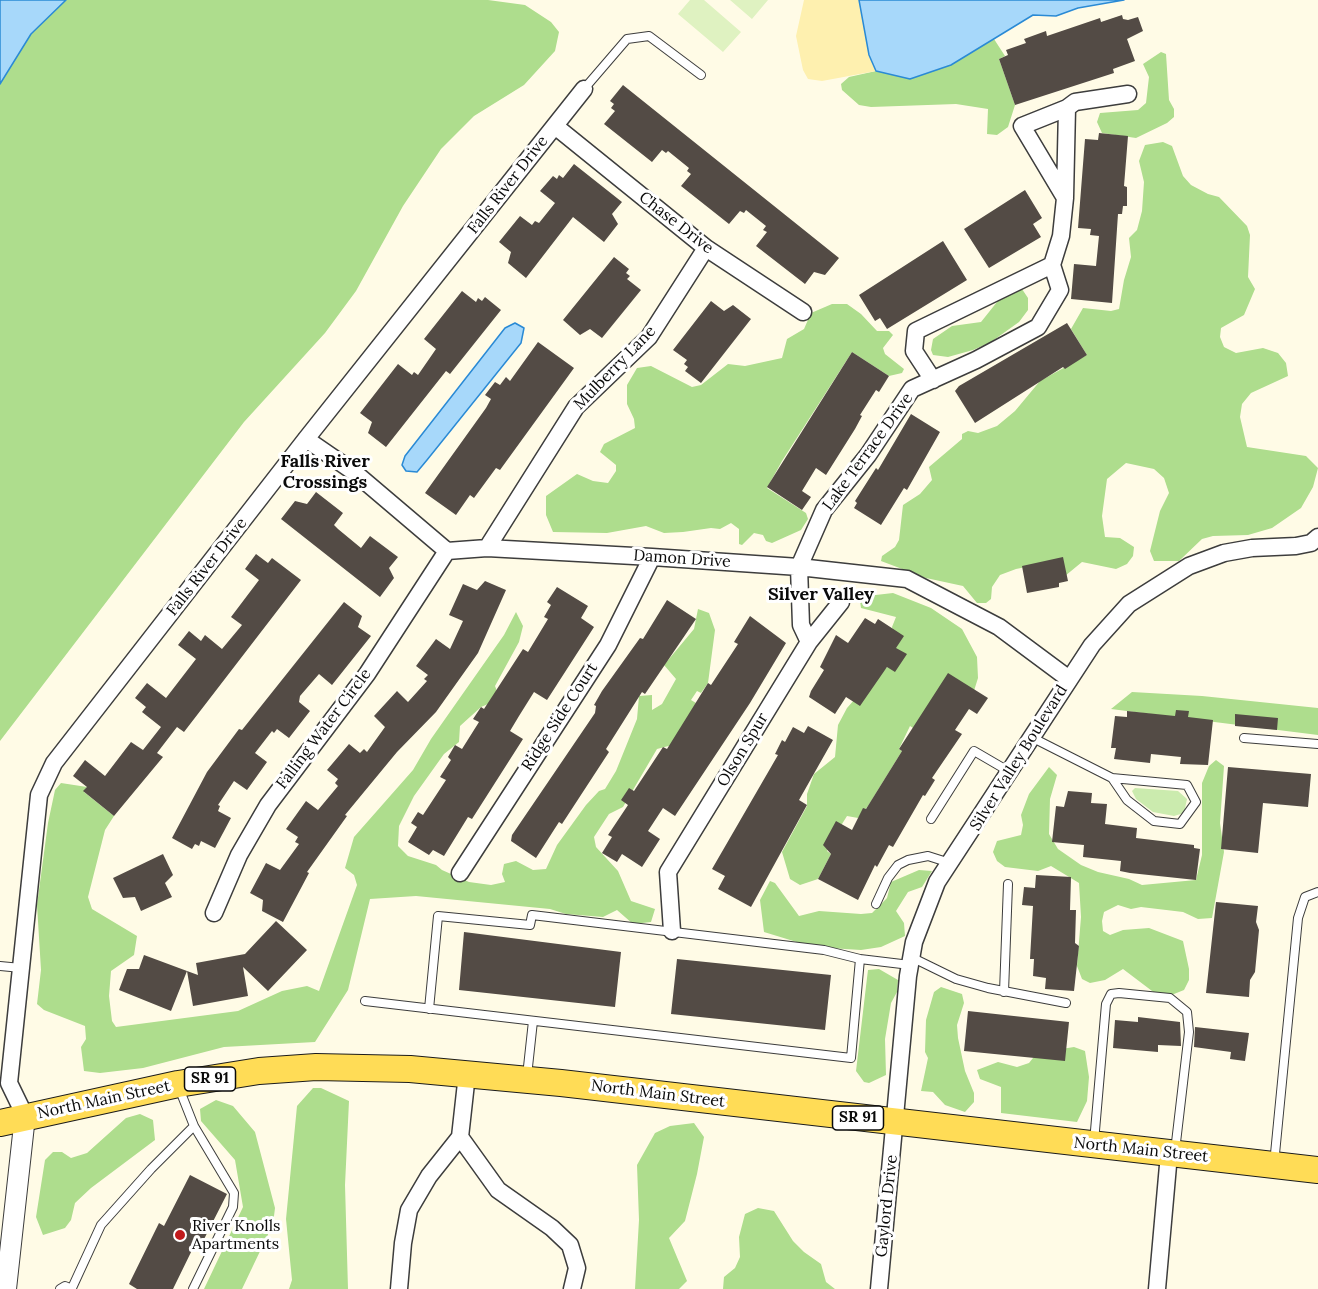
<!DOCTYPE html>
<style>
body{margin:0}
canvas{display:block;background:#fffbe6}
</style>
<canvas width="1318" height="1289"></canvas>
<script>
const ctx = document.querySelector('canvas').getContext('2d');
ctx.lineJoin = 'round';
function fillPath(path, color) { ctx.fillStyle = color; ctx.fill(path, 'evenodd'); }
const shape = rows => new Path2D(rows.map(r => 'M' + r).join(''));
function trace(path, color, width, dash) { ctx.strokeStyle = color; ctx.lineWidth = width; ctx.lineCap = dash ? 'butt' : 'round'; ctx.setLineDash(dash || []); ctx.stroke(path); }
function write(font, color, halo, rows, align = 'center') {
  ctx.font = font + ' Lora,serif'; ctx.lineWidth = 6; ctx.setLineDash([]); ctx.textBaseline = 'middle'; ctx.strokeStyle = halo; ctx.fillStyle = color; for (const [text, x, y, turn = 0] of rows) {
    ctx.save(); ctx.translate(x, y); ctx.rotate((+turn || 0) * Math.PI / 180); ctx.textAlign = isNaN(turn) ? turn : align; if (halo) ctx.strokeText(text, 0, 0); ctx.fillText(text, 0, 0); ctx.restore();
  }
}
const green = shape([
 [1135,788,1178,791,1187,799,1184,813,1174,816,1153,812,1136,799,1132,791]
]);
const forest = shape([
 [0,0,488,0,525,5,551,22,559,32,555,51,524,85,474,116,441,149,403,206,356,291,325,333,244,422,0,741],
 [994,39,1005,56,999,59,1015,105,1008,127,997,135,987,134,988,109,956,104,871,107,859,105,842,90,841,84,849,77,876,71,910,79,951,65],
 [1161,52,1166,54,1169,100,1174,109,1174,117,1167,123,1136,138,1102,133,1097,122,1100,113,1138,110,1146,103,1149,77,1143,64],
 [1163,142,1172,146,1183,176,1191,185,1208,194,1219,197,1247,226,1250,235,1248,277,1255,289,1244,315,1221,328,1220,337,1224,347,1236,353,1263,348,1278,353,1286,363,1288,376,1251,393,1242,404,1240,417,1247,447,1306,456,1318,468,1313,487,1301,508,1272,528,1248,535,1213,536,1202,539,1179,561,1154,561,1150,551,1160,511,1169,493,1164,478,1154,469,1126,463,1107,479,1102,516,1105,537,1120,538,1134,547,1133,556,1127,564,1116,569,1082,562,1065,576,1031,566,1016,569,1000,575,992,587,991,599,986,603,977,603,963,586,926,578,881,561,882,556,895,547,899,540,903,505,920,494,932,480,929,467,962,439,962,434,968,431,978,433,997,426,1015,411,1040,381,1087,355,1071,329,1083,308,1111,311,1119,309,1124,280,1131,257,1129,238,1137,230,1142,211,1144,182,1139,161,1145,145],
 [1020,286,1028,298,1028,310,1019,322,991,342,973,350,948,357,933,355,931,350,933,339,952,326,981,322,1005,292],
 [832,304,847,304,861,314,877,331,889,331,893,335,883,348,885,354,904,369,902,373,889,376,852,352,782,461,767,488,806,513,808,519,801,530,772,543,766,541,763,535,754,533,742,545,739,544,739,529,731,523,720,529,711,528,683,532,664,533,646,526,607,533,553,532,546,515,546,496,577,474,593,481,608,483,616,471,616,465,600,452,604,444,635,428,634,419,627,404,627,385,637,368,651,366,692,387,701,385,728,364,745,366,782,358,787,339,804,329,811,313],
 [893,593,931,608,962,629,977,657,978,678,973,694,913,728,910,726,899,749,902,751,868,806,858,818,847,816,842,824,827,851,831,854,818,879,800,885,790,879,782,852,807,806,807,794,814,774,835,757,838,725,847,708,870,682,891,664,895,640,892,627,896,617,861,608,860,601,867,596],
 [698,609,709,613,715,630,708,683,701,693,697,691,691,700,696,703,680,743,657,749,623,807,609,814,594,837,596,847,618,871,631,901,655,909,651,922,633,924,617,910,603,917,566,914,550,909,416,896,370,899,348,990,315,1042,224,1047,143,1068,100,1073,84,1071,81,1047,86,1039,85,1026,44,1010,37,1004,41,970,37,905,48,823,55,790,61,783,87,787,84,792,114,816,105,830,88,897,92,909,137,936,134,955,111,971,109,996,112,1021,116,1027,238,1011,282,991,307,986,319,991,357,885,354,875,345,868,354,837,413,770,431,739,504,635,516,612,523,626,519,642,495,686,500,699,481,707,460,726,459,742,444,754,414,796,399,826,398,846,408,856,436,865,442,870,469,882,491,885,505,882,502,874,504,864,516,861,533,870,546,869,557,845,586,805,599,791,605,789,616,771,637,719,639,696,652,695,652,710,662,704,676,679,664,665,694,629],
 [1132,692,1202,696,1318,708,1318,735,1111,709],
 [1216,760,1224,766,1220,823,1224,852,1212,918,1198,919,1183,912,1141,907,1131,909,1118,905,1104,912,1102,921,1103,931,1110,935,1123,930,1149,928,1183,941,1189,969,1189,980,1184,990,1169,996,1156,994,1123,969,1105,980,1090,983,1082,979,1077,966,1081,917,1079,883,1051,866,1038,871,1005,867,997,861,993,852,997,841,1021,835,1023,825,1021,815,1029,794,1049,767,1057,775,1050,799,1049,834,1058,849,1081,865,1098,872,1129,879,1142,885,1196,880,1202,855,1202,783,1209,766],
 [919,870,932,871,922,887,908,892,896,911,904,923,905,936,881,947,861,950,813,947,764,932,760,900,770,881,775,883,799,916,819,911,861,914,872,913,887,898,891,882],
 [879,969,898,980,897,992,891,1003,885,1039,886,1075,869,1083,864,1082,856,1071,867,978,868,970],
 [941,987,962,994,964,1003,957,1025,958,1038,965,1071,974,1093,974,1102,965,1112,945,1105,933,1092,921,1091,928,1058,925,1052,926,1020,934,992],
 [1074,1047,1085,1051,1089,1077,1087,1101,1077,1122,1001,1113,1001,1087,980,1079,977,1070,998,1062,1017,1067,1029,1063,1037,1053],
 [313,1088,321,1088,349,1101,345,1185,348,1289,289,1289,292,1280,286,1219,297,1106],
 [216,1100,233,1106,255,1132,275,1208,273,1224,242,1289,204,1289,243,1207,235,1160,201,1121,200,1109],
 [140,1114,153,1120,155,1140,91,1188,75,1203,71,1220,65,1228,43,1235,36,1217,45,1160,53,1152,62,1152,71,1158,87,1153,126,1118],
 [694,1123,704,1137,697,1174,685,1221,669,1238,687,1281,679,1289,635,1289,639,1220,637,1165,655,1133,670,1126],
 [758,1208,774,1211,793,1241,804,1252,821,1264,826,1282,835,1289,723,1289,724,1277,735,1268,740,1257,739,1237,745,1214]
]);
const sand = shape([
 [804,0,859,0,869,55,876,71,822,81,808,79,803,70,796,36]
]);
const pitch = shape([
 [690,0,704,0,741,32,723,52,678,14],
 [730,0,768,0,752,19]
]);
const water = shape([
 [0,0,66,0,31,34,0,84,0,0],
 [859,0,1124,0,1078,8,1056,16,1033,15,951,65,910,79,876,71,869,55,859,0],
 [515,323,524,328,521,343,427,460,417,472,406,471,402,465,405,456,505,328,515,323]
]);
const building = shape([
 [1122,15,1123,19,1128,20,1138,17,1143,31,1127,39,1135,61,1113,69,1114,73,1015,105,999,59,1008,55,1006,50,1026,43,1024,39,1046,31,1047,36,1100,18,1101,22],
 [623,85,839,258,825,275,814,272,805,284,756,246,767,232,763,230,766,226,746,210,744,213,740,211,729,224,681,186,691,174,687,171,689,168,668,151,666,153,662,150,652,162,604,124,615,111,611,108,614,104,610,101],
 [1099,133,1128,136,1124,186,1127,187,1127,206,1123,206,1122,214,1118,214,1112,303,1071,299,1074,264,1096,266,1099,236,1090,235,1091,229,1078,228,1085,139,1098,140],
 [574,164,622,202,612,214,618,224,604,242,573,217,526,278,508,263,511,252,499,242,520,216,532,225,535,221,539,223,555,203,540,191,553,176,557,179,559,175,563,178],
 [1025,190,1042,218,1033,224,1041,237,989,268,964,229],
 [943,241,967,280,887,329,880,318,875,321,859,295],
 [614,257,629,269,626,273,630,276,627,279,641,290,602,338,590,329,580,335,563,320],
 [462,291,476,302,478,298,482,301,485,297,501,310,450,374,446,371,386,447,368,433,372,422,360,413,398,364,412,375,414,372,418,375,436,349,424,339],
 [711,301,724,311,733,305,751,319,701,383,685,371,688,367,684,364,687,360,673,350],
 [1067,323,1087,355,1065,369,1063,367,975,423,955,391,959,386],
 [538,342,574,368,500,470,496,468,474,498,470,495,456,515,425,493,486,408,491,399,485,395,495,382,500,385,506,377,510,381],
 [852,352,889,376,879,392,876,390,860,415,862,416,855,429,826,475,816,468,802,491,811,497,802,510,767,487],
 [911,414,940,432,907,490,904,488,881,525,854,508,857,503,855,501,876,468,878,470],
 [316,492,343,513,334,525,338,529,361,548,370,536,398,557,389,568,394,578,380,597,281,519,295,501,307,504],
 [256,554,268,563,272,558,301,580,184,732,177,727,157,753,163,757,114,816,83,791,87,787,73,776,85,760,105,776,131,742,143,750,161,727,142,712,146,707,135,698,147,683,166,698,196,659,178,645,189,631,201,641,205,635,222,649,242,625,231,617,259,580,245,569],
 [1063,557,1068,581,1059,583,1059,587,1027,593,1022,566],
 [485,581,506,590,478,653,436,712,397,752,345,815,347,816,307,872,309,873,283,922,262,911,263,900,250,893,266,863,280,870,299,844,295,842,298,837,286,829,306,801,318,810,338,786,335,783,338,779,327,770,349,744,360,753,364,749,367,752,385,727,374,716,397,691,408,702,427,681,424,679,428,675,416,666,436,639,450,649,463,621,449,615,463,584,477,590],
 [557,587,588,606,581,618,594,627,547,700,534,692,519,716,510,731,523,739,472,819,468,817,444,856,433,850,429,855,408,842,417,827,411,823,418,812,423,815,446,780,440,777,451,760,448,757,455,745,462,749,479,722,473,719,481,707,484,709,523,649,528,652,548,619,544,617,551,605,547,602],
 [667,600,696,619,645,694,642,692,606,749,609,752,562,824,559,822,536,858,511,841,512,835,595,713,596,706,594,705,602,691,640,638,643,639],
 [344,602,362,616,358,627,371,636,332,685,319,674,300,696,299,702,310,711,289,738,277,729,274,733,272,731,255,753,267,762,247,790,234,781,218,805,220,806,218,811,231,818,215,848,201,841,199,846,195,844,192,849,172,838,207,772,239,729,242,730],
 [750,616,786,643,750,703,675,816,663,808,648,831,660,839,642,867,622,854,617,862,602,853,612,837,608,835,628,805,621,800,629,788,634,791,663,747,667,749,708,683,711,685,738,644,734,642],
 [865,618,875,624,878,619,904,636,896,648,907,654,895,672,887,667,860,706,846,697,835,714,809,697,811,691,824,670,820,667,836,635,848,643],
 [948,673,988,698,977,714,969,709,955,730,962,734,932,778,935,780,925,796,923,795,893,847,889,845,877,867,875,865,858,900,818,879,831,854,823,845,836,821,852,830,863,808,866,809,902,751,899,749],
 [1176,710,1189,711,1188,717,1213,720,1208,765,1180,764,1181,757,1151,754,1150,763,1114,759,1116,748,1111,748,1115,716,1127,717,1127,711,1175,716],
 [1235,714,1278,718,1277,730,1235,726],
 [808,726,833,740,799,800,807,805,751,907,718,889,725,876,712,869,778,755,775,754,782,740,785,742,793,727,804,733],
 [1228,767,1311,774,1308,807,1263,803,1258,853,1221,849],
 [1068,791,1092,793,1091,803,1107,804,1105,824,1137,828,1136,838,1194,845,1194,848,1200,849,1196,880,1130,873,1120,871,1121,861,1083,857,1084,845,1052,842,1056,806,1064,807],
 [163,854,173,875,165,883,172,897,141,911,135,897,123,898,113,878],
 [1036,875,1071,877,1070,910,1076,910,1075,943,1079,946,1074,991,1045,989,1046,978,1033,976,1034,959,1030,959,1033,906,1022,905,1024,887,1035,888],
 [1216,902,1258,906,1256,922,1259,930,1255,972,1250,980,1249,997,1206,993],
 [276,921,307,950,268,991,243,967,248,996,193,1006,187,971,198,975,196,963,245,954],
 [464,932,621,952,615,1007,459,990],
 [144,955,187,971,171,1011,119,990,127,969,139,969],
 [677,959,831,975,825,1030,671,1014],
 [968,1011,1069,1022,1065,1061,964,1051],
 [1138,1017,1180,1022,1181,1046,1158,1045,1158,1052,1113,1048,1115,1020,1138,1022],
 [1195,1027,1249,1033,1245,1061,1230,1059,1231,1052,1194,1047],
 [190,1175,227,1194,200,1247,195,1244,173,1289,137,1289,129,1284,159,1223,164,1226]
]);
const service = shape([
 [584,89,627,39,649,36,701,75],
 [1033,738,1112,778,1187,785,1196,802,1180,824,1154,821,1127,800,1112,778],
 [1244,738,1318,744],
 [931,819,974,751,1010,772],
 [876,904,888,878,898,865,908,860,928,856,950,863],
 [911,957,956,979,988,988,1066,1003],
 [0,966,21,968],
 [1004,992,1008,884],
 [365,1001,851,1058,860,959,910,965],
 [429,1009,438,916,530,925,532,915,824,950,860,959],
 [527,1076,533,1021],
 [179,1088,194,1126,234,1193,233,1207,193,1289],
 [1094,1142,1106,1004,1111,994,1119,993,1170,998,1187,1012,1189,1032,1175,1151],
 [1274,1164,1298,918,1305,897,1318,892],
 [72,1288,101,1225,151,1169,194,1126],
 [60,1289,65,1286,72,1289]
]);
const minor = shape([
 [555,126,706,248,803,312],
 [1065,197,1067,108],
 [933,380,914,351,916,331,1052,265,1061,236,1065,198,1022,126,1067,108,1075,102,1128,94],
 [306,439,354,472,447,551,487,548,652,557,799,567,907,579,999,627,1069,679],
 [487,548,576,407,649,337,706,248],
 [809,642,841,602],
 [460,873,608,645,652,557],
 [214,913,239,855,268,805,367,674,447,551],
 [672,931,668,872,809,642,801,625,799,567,824,510,868,455,912,389,976,360,1038,327,1060,290,1052,265],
 [25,1116,9,1083,39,795,54,763,306,439,584,89],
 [460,1137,467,1074],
 [399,1289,403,1243,409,1210,429,1176,460,1137,498,1190,552,1228,570,1245,577,1268,572,1289],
 [879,1289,908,976,914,942,937,882,1092,645,1129,604,1189,566,1224,553,1252,548,1296,546,1311,543,1318,537],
 [1157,1289,1169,1154]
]);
const tertiary = shape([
 [6,1289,25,1116]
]);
const primary = shape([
 [0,1123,178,1084,259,1071,316,1067,410,1069,561,1083,1318,1170]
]);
const markers = [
 [180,1235,6,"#c11a1c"]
];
const shields = [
 [210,1079,51],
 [858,1118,51]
];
const shieldNames = [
 ["SR 91",210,1079],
 ["SR 91",858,1118]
];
const streetNames = [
 ["Falls River Drive",508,185,-52],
 ["Chase Drive",676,223,38],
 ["Mulberry Lane",615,368,-46],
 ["Lake Terrace Drive",868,452,-54],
 ["Damon Drive",682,559,4],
 ["Falls River Drive",207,567,-52],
 ["Ridge Side Court",560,717,-57],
 ["Falling Water Circle",324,729,-53],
 ["Olson Spur",743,750,-59],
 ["Silver Valley Boulevard",1019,758,-58],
 ["North Main Street",658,1094,7],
 ["North Main Street",104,1100,-12],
 ["North Main Street",1141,1150,6],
 ["Gaylord Drive",887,1206,-84]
];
const poiNames = [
 ["River Knolls",192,1226],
 ["Apartments",192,1244]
];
const neighbourhoodNames = [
 ["Falls River",325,462],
 ["Crossings",325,483],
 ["Silver Valley",821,595]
];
fillPath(green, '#cbebae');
fillPath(forest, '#aedd8d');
fillPath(sand, '#fef0af');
fillPath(pitch, '#dff2c1');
fillPath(water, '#a7d8fa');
trace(water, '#2a8ad5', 1.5);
fillPath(building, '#534b45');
trace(service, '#3d3d3d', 10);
trace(minor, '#3d3d3d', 19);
trace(tertiary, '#3d3d3d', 22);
trace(primary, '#1b1b1b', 28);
trace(service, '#fff', 8);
trace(minor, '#fff', 16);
trace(tertiary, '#fff', 20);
trace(primary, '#ffdc56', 26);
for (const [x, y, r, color] of markers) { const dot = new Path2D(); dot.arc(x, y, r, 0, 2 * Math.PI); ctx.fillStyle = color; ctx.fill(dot); trace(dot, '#fff', 2); }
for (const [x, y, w] of shields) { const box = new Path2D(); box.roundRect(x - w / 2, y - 12, w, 24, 4.5); ctx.fillStyle = '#fff'; ctx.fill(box); trace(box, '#0a0a0a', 1.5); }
write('bold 15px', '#0a0a0a', null, shieldNames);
write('16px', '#0a0a0a', '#fff', streetNames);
write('16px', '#0a0a0a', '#fff', poiNames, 'left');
write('bold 18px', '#0a0a0a', '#fff', neighbourhoodNames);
</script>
